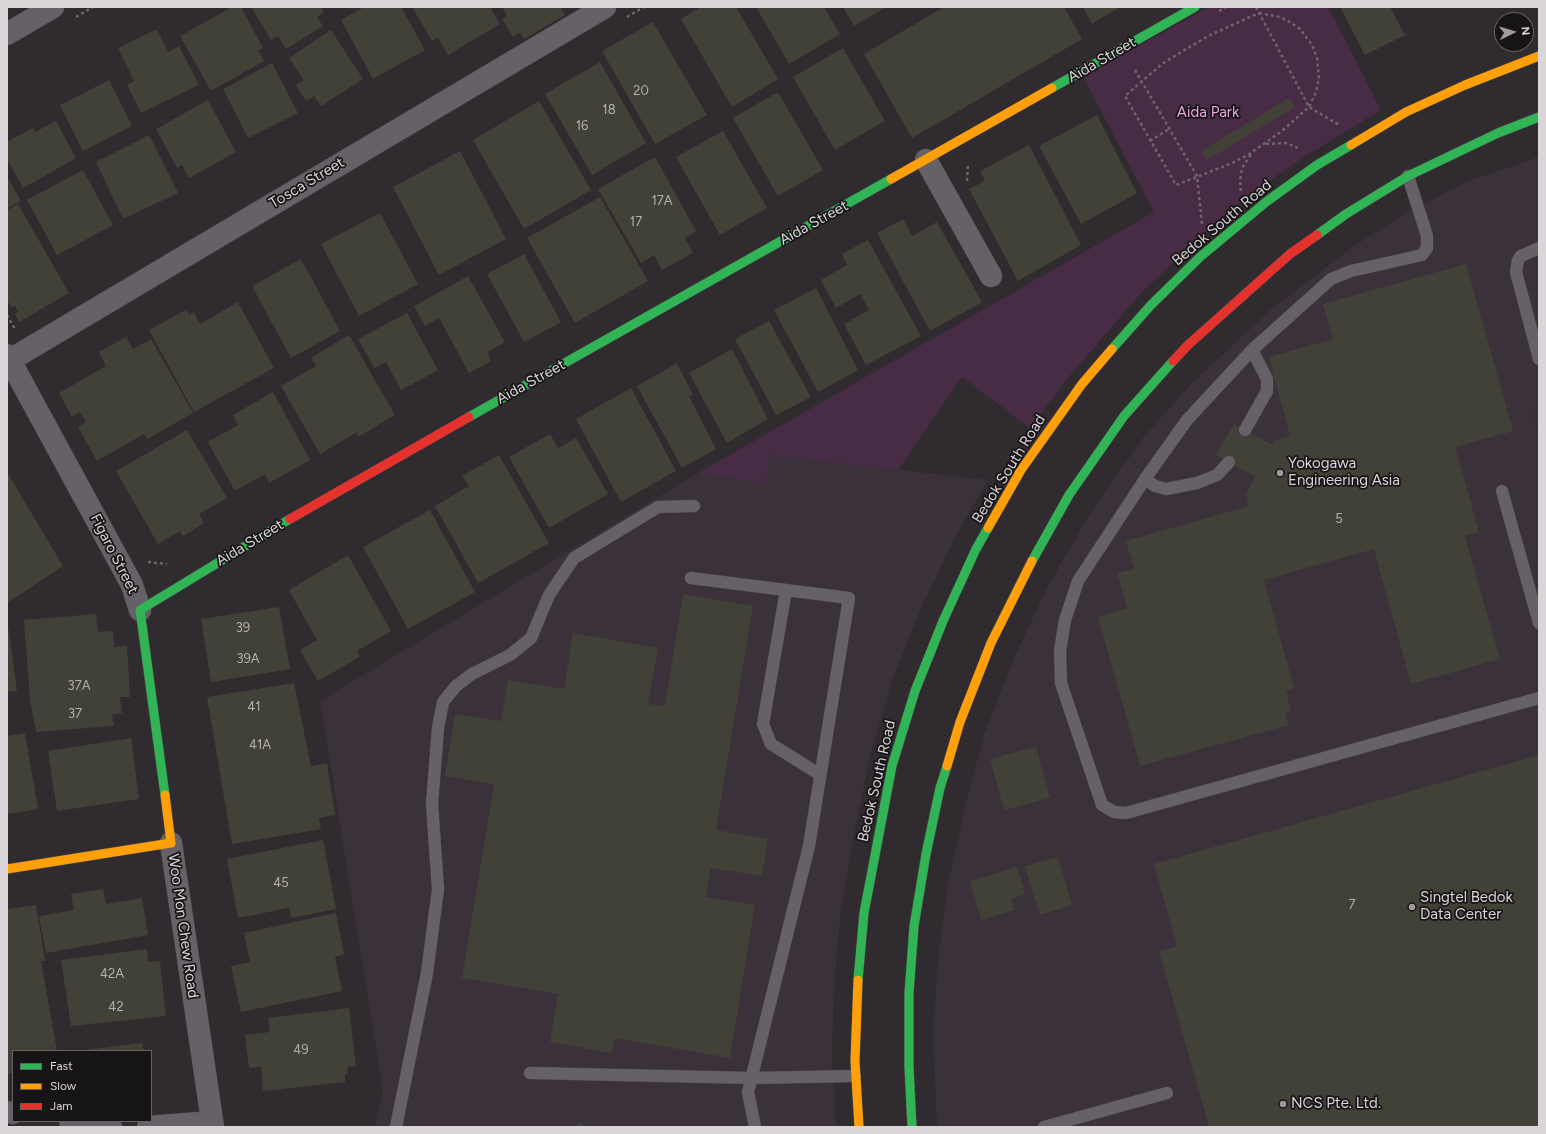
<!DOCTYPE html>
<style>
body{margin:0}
#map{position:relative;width:1546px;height:1134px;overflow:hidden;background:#302b2f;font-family:Figtree,sans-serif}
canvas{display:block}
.frame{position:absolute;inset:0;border:8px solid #d9d5d8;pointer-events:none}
.legend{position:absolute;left:12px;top:1050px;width:140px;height:72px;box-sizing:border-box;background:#171416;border:1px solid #656164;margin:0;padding:5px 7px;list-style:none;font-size:12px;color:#d9d5d8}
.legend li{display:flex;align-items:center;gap:8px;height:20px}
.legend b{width:20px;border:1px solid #656164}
.north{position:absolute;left:1494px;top:12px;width:40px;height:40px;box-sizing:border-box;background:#171416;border:1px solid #656164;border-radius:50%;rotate:85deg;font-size:11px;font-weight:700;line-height:16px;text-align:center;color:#d9d5d8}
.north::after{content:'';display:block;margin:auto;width:14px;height:18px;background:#9e9a9d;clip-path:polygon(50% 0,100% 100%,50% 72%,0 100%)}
</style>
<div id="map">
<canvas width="1546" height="1134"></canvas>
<div class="frame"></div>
<ul class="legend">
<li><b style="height:5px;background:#30b455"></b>Fast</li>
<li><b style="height:5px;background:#ff9f0a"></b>Slow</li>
<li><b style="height:5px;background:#e5322d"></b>Jam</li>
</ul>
<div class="north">N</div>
</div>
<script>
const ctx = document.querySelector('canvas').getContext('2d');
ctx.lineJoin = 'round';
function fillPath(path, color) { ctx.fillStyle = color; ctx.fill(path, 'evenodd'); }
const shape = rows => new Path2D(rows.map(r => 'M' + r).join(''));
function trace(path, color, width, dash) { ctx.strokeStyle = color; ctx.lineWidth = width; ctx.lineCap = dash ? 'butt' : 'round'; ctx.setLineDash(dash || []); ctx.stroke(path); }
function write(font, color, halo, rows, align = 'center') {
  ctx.font = font + ' Figtree,sans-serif'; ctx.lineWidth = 3.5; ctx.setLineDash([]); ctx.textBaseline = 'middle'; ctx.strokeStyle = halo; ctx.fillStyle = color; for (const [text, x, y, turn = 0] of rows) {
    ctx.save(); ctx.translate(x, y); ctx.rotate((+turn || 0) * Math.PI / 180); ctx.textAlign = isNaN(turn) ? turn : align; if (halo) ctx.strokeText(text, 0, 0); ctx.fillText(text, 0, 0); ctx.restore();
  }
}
const built = shape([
 [1539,157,1539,435,1520,368,1539,437,1539,1127,937,1127,933,1030,939,950,949,879,967,799,984,735,1014,658,1048,586,1090,514,1142,439,1191,384,1269,311,1354,246,1411,210,1468,181],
 [769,455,988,480,956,535,921,608,892,681,870,757,854,835,841,909,834,984,832,1061,836,1127,375,1127,383,1091,320,701,698,473,765,484]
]);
const green = shape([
 [1209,7,1328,7,1381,110,1307,155,1268,182,1191,246,1141,293,1072,373,1030,428,962,377,898,470,770,455,765,484,698,473,1154,212,1083,77]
]);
const building = shape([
 [232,7,241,7,263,48,258,50,264,61,211,91,180,36],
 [251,7,321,7,324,12,317,17,323,26,286,49,278,36,271,40],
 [364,7,401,7,425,50,373,79,341,20],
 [412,7,490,7,500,24,448,55,438,37,432,41],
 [502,7,563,7,561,8,565,15,524,39,520,33,513,37,502,19,507,16],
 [701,7,736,7,778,79,732,107,681,19],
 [756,7,824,7,840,34,789,64],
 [843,7,886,7,854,26],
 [944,7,1064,7,1082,39,912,138,864,54],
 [1083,7,1120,7,1092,24],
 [1340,7,1390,7,1405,35,1365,55],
 [653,22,707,115,655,144,602,51],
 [157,29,168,52,179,46,199,85,141,113,127,85,134,81,118,48],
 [331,30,363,79,321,106,314,96,306,101,296,85,304,80,289,58],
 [843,48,885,121,835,150,793,77],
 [600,62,646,143,592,175,545,94],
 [272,63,298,113,248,138,223,89],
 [109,80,132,126,83,151,60,105],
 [778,92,823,170,778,196,733,118],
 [1289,98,1295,107,1207,160,1201,151],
 [208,100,236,152,189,178,182,165,177,168,156,129],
 [539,101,591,190,524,229,473,140],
 [1097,115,1137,193,1081,224,1039,146],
 [56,121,76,158,23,188,7,159,7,142,33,128,35,132],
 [723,131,767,208,720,235,676,157],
 [149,135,178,193,123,219,96,162],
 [1029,145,1081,245,1018,281,969,189,985,181,980,171],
 [460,151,506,239,439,275,393,187],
 [655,157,696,231,685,238,693,253,662,270,654,255,641,263,598,189],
 [83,170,113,225,57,255,27,200],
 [7,176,21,201,7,208],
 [600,197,648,281,575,323,527,238],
 [18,204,69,293,19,322,15,314,18,312,15,306,11,307,7,300,7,210],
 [380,213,418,284,359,316,321,244],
 [903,219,912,236,937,222,982,302,930,331,877,233],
 [868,240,921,336,866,365,844,324,869,310,860,294,836,308,821,280,847,265,842,254],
 [524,254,561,322,524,342,487,274],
 [301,259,340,331,291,358,252,286],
 [1466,264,1513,431,1455,447,1479,532,1465,536,1500,659,1411,684,1374,549,1264,580,1294,688,1286,691,1291,711,1285,713,1289,725,1140,766,1098,617,1127,608,1117,573,1134,569,1126,541,1249,506,1246,493,1255,477,1216,455,1234,424,1272,445,1276,440,1290,436,1269,357,1333,339,1323,304],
 [468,276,505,342,487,352,491,361,469,373,439,318,425,326,414,306],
 [816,288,858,370,818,392,774,310],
 [238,302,274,368,194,412,149,330,186,310,189,315,194,312,200,324],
 [407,313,438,370,401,390,386,362,374,368,358,339],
 [769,321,811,397,776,415,735,339],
 [349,335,395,415,358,437,356,433,320,454,281,386,316,366,311,358],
 [126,337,133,349,151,339,193,413,147,439,144,434,97,461,78,427,86,422,80,412,72,417,59,393,106,366,99,352],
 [732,349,768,419,727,443,689,373],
 [677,363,693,395,689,396,716,449,682,468,637,386],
 [631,388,676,471,621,502,576,419],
 [273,392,310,460,269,483,265,474,235,491,208,442,238,425,233,415],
 [187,430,227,498,199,514,204,523,183,536,180,531,158,544,116,471],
 [550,434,558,448,576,438,608,494,549,528,509,457],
 [499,455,549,543,478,583,435,506,469,486,462,476],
 [7,472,63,566,7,603],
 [430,510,475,592,408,629,363,547],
 [348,555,391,631,357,651,360,657,318,681,300,650,317,640,289,590],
 [683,594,753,606,716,830,768,839,762,876,711,868,706,897,755,905,730,1058,615,1038,612,1053,550,1042,558,994,462,978,494,784,445,776,455,714,501,721,508,680,564,689,573,633,658,648,648,704,665,706],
 [279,607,290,669,211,682,201,619],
 [96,614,98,632,113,631,114,647,127,646,130,697,120,697,122,713,112,715,114,726,36,732,30,700,24,620],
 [7,618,17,691,7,692],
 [294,683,311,766,327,763,335,815,319,818,321,829,232,844,207,697],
 [25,733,38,809,7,814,7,736],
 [131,738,139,799,57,811,48,751],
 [1036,747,1050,798,1004,810,990,759],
 [1539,755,1539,1127,1209,1127,1159,951,1177,946,1154,864],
 [323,840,336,909,291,918,289,908,238,918,227,859],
 [1058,857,1072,905,1040,915,1025,866],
 [1017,867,1025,894,1011,899,1014,910,981,920,970,881],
 [103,889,106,904,142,898,148,935,46,953,39,916,74,910,71,894],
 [36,905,45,961,41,961,57,1051,13,1051,13,1073,7,1074,7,909],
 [336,913,344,954,335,957,342,991,241,1012,231,966,250,962,244,933],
 [147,949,148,962,160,961,166,1016,71,1026,61,960],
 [349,1008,356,1066,347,1067,348,1074,345,1074,345,1082,263,1091,261,1067,249,1068,245,1035,270,1032,268,1018],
 [142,1043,144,1051,86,1051,86,1050],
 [582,1123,583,1127,570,1127]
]);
const path = shape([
 [1256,7,1309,107,1339,125],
 [1219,11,1226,7],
 [1259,13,1280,17,1288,21,1300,29,1312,45,1317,58,1319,78,1316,92,1309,107,1282,131,1248,155,1230,164,1176,185,1125,96,1162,64,1186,49,1210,35,1259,13],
 [76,17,93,7],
 [627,17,644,7],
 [1135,70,1197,176,1202,224],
 [1150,141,1169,129],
 [1266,144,1286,143,1300,149],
 [967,181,968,164],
 [1241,191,1240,181,1242,168,1252,153],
 [7,315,15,329],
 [148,562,167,564]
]);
const lane = shape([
 [1408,176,1427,236,1427,248,1422,255,1351,271,1331,279,1252,350,1187,420,1145,479,1078,581,1065,620,1060,651,1061,683,1102,805,1114,812,1126,813,1539,698],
 [1539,248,1521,256,1518,260,1516,272,1539,359],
 [1245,430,1267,391,1267,379,1252,350],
 [1145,479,1155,486,1166,489,1197,483,1217,475,1229,462],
 [1502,491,1539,623],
 [691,578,849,598,809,846,748,1092,755,1127],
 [786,590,763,724,771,744,819,774],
 [530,1073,752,1078,855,1076],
 [396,1127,427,973,438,889,432,804,438,728,443,702,456,686,472,674,510,655,531,638,549,595,574,558,658,507,694,506],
 [1044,1127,1167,1093]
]);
const street = shape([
 [7,34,53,7],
 [926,160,991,276],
 [7,355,132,585,140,610],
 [10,360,605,7],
 [171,843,213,1127],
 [7,1112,13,1113],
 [70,1121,111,1127],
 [148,1127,212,1122]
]);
const fast = shape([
 [1052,88,1195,7],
 [1317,235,1346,214,1408,176,1498,133,1539,117],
 [1112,349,1151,305,1200,257,1266,202,1317,165,1351,145],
 [469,417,891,179],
 [1032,561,1069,495,1124,416,1173,361],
 [165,795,140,610,290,519],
 [858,980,864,913,892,766,915,691,943,621,976,549,988,528],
 [912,1127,909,1067,909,993,914,926,926,854,940,788,947,766]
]);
const slow = shape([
 [1351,145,1406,112,1465,85,1539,56],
 [891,179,1052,88],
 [988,528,1021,470,1082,384,1112,349],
 [947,766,960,722,991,643,1032,561],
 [7,869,171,843,165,795],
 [858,980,855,1061,859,1127]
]);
const jam = shape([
 [1173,361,1188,345,1290,254,1317,235],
 [290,519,469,417]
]);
const markers = [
 [1280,473,4,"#9e9a9d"],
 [1412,907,4,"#9e9a9d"],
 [1283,1104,4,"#9e9a9d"]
];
const numberNames = [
 ["20",641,91],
 ["18",609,110],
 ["16",582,126],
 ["17A",662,201],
 ["17",636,222],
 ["5",1339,519],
 ["39",243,628],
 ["39A",248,659],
 ["37A",79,686],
 ["41",254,707],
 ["37",75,714],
 ["41A",260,745],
 ["45",281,883],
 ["7",1352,905],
 ["42A",112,974],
 ["42",116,1007],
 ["49",301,1050]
];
const streetNames = [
 ["Aida Street",1102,60,-30],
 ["Tosca Street",307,183,-31],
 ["Aida Street",814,223,-29],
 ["Bedok South Road",1222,223,-40],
 ["Aida Street",531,382,-29],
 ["Bedok South Road",1009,469,-58],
 ["Aida Street",250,543,-31],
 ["Figaro Street",114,554,63],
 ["Bedok South Road",877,781,-77],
 ["Woo Mon Chew Road",183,926,82]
];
const parkNames = [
 ["Aida Park",1208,113]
];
const poiNames = [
 ["Yokogawa",1288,464],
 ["Engineering Asia",1288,481],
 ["Singtel Bedok",1420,898],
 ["Data Center",1420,915],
 ["NCS Pte. Ltd.",1291,1104]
];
fillPath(built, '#3b313a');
fillPath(green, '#482c45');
fillPath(building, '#424138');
trace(lane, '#4a4749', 13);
trace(street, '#4a4749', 23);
trace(fast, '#4a4749', 10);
trace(slow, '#4a4749', 10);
trace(jam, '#4a4749', 10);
trace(path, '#6c666a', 2.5, [3, 3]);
trace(lane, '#666166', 12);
trace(street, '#666166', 22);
trace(fast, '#30b455', 9);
trace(slow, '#ff9f0a', 9);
trace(jam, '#e5322d', 9);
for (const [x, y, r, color] of markers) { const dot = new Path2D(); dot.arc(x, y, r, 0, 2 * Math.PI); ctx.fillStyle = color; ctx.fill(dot); trace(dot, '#171416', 1.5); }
write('13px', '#b3b0b0', null, numberNames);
write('15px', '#d9d5d8', '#171416', streetNames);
write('15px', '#e9a6e1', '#171416', parkNames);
write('15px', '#d9d5d8', '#171416', poiNames, 'left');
</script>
